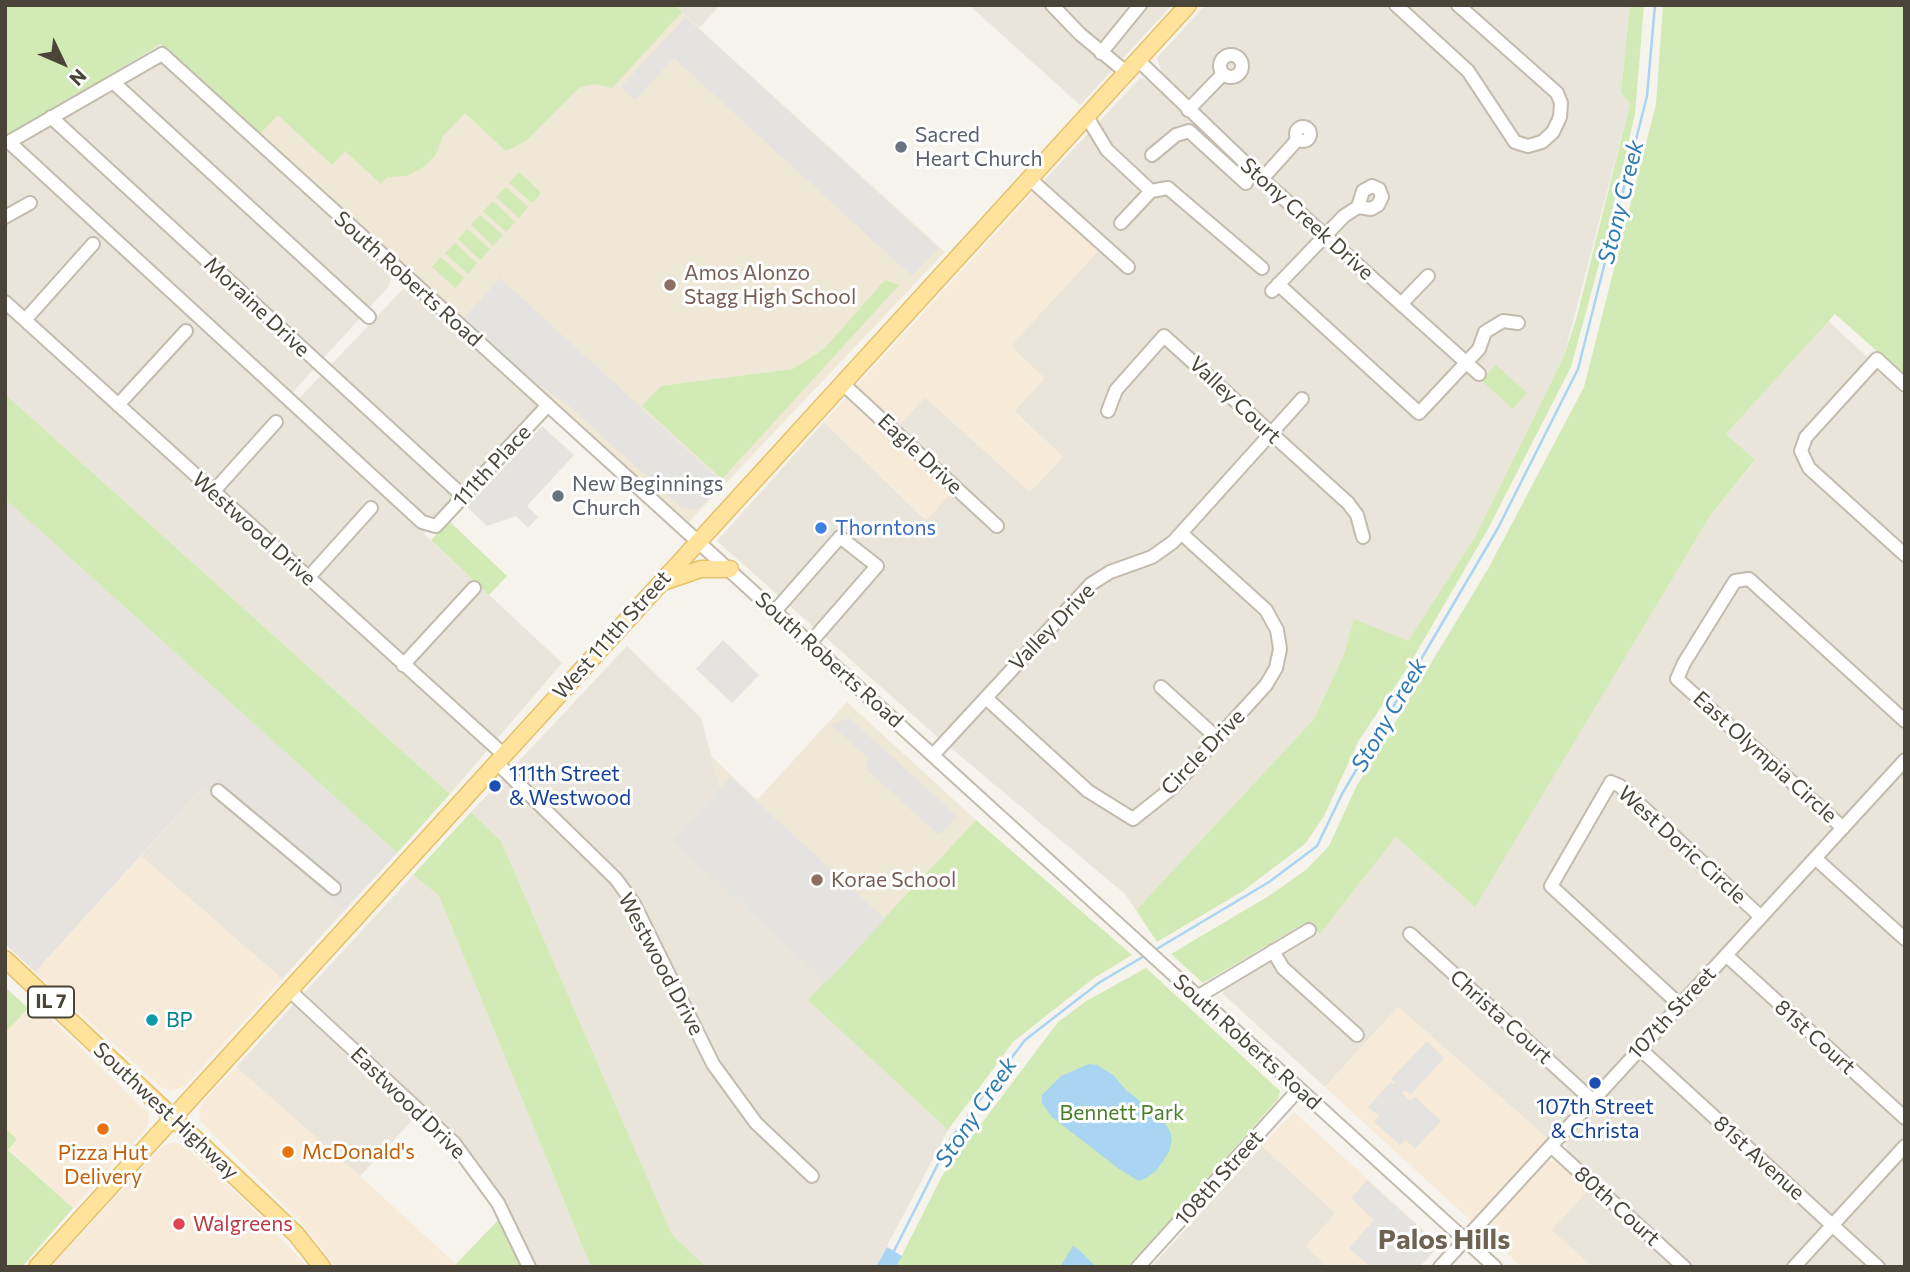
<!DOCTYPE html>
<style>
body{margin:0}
#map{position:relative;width:1910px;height:1272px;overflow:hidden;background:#f6f3ec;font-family:Commissioner,sans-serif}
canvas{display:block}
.frame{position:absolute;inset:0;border:7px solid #4b4439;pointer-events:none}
.north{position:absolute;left:28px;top:28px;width:70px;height:70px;-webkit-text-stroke:5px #fff;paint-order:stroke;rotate:134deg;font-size:19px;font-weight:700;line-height:28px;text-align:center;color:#4b4439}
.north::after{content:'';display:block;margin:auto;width:24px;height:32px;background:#4b4439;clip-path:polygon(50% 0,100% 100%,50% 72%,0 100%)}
</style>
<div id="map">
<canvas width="1910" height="1272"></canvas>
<div class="frame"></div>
<div class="north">N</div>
</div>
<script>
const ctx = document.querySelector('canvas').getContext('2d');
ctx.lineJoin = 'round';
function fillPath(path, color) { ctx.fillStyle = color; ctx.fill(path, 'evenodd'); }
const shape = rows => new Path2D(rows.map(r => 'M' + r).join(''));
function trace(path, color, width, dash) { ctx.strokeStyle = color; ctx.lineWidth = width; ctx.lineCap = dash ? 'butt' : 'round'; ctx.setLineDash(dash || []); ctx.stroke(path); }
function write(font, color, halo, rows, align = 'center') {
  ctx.font = font + ' Commissioner,sans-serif'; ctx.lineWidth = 6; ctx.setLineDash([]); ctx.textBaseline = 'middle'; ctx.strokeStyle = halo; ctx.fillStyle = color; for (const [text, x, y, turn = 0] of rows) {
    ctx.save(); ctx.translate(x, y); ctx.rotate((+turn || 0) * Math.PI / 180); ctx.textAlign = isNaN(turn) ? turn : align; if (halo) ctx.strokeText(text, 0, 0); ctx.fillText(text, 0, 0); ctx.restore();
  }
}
const residential = shape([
 [674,5,720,5,699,28],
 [969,5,1172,5,1080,105],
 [1205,5,1630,5,1621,92,1630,104,1564,356,1475,537,1408,641,1354,620,1344,654,1314,719,1136,910,1124,893,934,734,717,541,824,422,926,520,890,435,925,397,1030,492,1063,457,1014,411,1011,346,1039,186,1140,78,1148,80,1474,378,1480,367,1164,79,1157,58],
 [149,52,392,271,389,286,283,403,289,409,403,289,418,295,534,401,536,407,533,414,424,534,562,663,450,794,5,394,5,138],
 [1828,321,1905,391,1905,751,1548,1139,1398,1007,1325,1087,1223,994,1224,989,1316,931,1320,934,1396,837,1474,906,1710,516,1755,461,1726,434],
 [627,646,701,718,720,788,671,841,826,983,809,1000,948,1130,876,1267,706,1267,672,1236,501,841,471,812],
 [1905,768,1905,1267,1592,1267,1551,1230,1597,1180,1569,1155,1565,1142,1568,1136],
 [203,787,344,911,282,979,141,856],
 [413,875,439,896,591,1267,529,1267,498,1203,421,1111,360,1176,236,1067],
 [1262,1146,1336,1213,1306,1246,1328,1267,1151,1267]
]);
const commercial = shape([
 [1039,186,1104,245,1011,346,1045,378,1014,412,1063,457,1030,492,925,397,890,435,952,492,927,520,824,422],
 [141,856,282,979,185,1086,170,1091,162,1088,35,972],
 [33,1002,149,1114,147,1128,73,1208,8,1149,17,1139,5,1128,5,1033],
 [1398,1007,1548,1139,1471,1221,1325,1087],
 [236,1067,360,1176,459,1267,336,1267,302,1223,201,1122,199,1112,202,1103],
 [1294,1112,1440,1245,1420,1267,1328,1267,1306,1246,1336,1213,1262,1146],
 [174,1142,185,1146,247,1203,308,1267,50,1267,163,1146],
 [1558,1159,1591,1187,1552,1230,1592,1267,1522,1267,1486,1235,1495,1219,1544,1164]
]);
const industrial = shape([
 [5,499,397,853,344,911,203,787,35,972,5,944]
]);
const education = shape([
 [182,5,673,5,945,252,688,523,146,31],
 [847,702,976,820,826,983,671,841,720,788,709,754,757,800]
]);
const green = shape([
 [5,5,674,5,682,12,612,88,596,84,580,87,526,141,506,151,465,113,443,136,435,156,425,166,407,176,387,177,381,184,345,151,332,165,278,115,260,134,161,44,5,138],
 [1630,5,1644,5,1635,114,1608,231,1571,367,1488,529,1408,667,1359,740,1324,816,1305,844,1243,891,1157,942,1136,910,1314,719,1344,654,1354,619,1408,641,1475,537,1564,356,1577,316,1630,104,1621,92],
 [1663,5,1905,5,1905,376,1835,314,1726,434,1755,460,1710,516,1475,907,1396,837,1320,934,1305,923,1203,983,1171,954,1272,894,1307,869,1329,846,1356,787,1488,569,1584,387,1656,104],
 [519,172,541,193,532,203,509,183],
 [506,187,528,207,519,218,496,197],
 [493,201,515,222,506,232,483,211],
 [480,215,503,235,493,246,471,225],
 [467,229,490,249,480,260,458,239],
 [455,243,477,263,468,274,445,253],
 [441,257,464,278,455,288,432,267],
 [885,280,899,285,722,479,642,406,661,386,793,369,824,349],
 [1496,365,1527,393,1513,409,1481,380],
 [5,394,450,794,397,853,5,499],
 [449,521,507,576,489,595,431,540],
 [471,812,501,841,672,1235,706,1267,591,1267,439,896,413,875],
 [976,820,1132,955,1094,978,1013,1042,948,1130,808,1000],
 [1146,968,1280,1091,1278,1099,1129,1267,896,1267,942,1176,1058,1022,1086,1001],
 [5,987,28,1008,5,1033],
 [5,1128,17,1139,8,1150,73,1208,22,1267,5,1267],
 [504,1214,529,1267,459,1267,456,1264]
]);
const parking = shape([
 [686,17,938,248,912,276,674,58,635,100,621,87],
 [500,278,723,483,697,510,681,507,569,406,530,379,464,318],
 [542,426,574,455,527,506,538,517,528,528,516,516,487,526,467,507],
 [723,640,759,675,732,703,696,669],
 [849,718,957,816,939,835,865,768,868,758,831,725],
 [730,777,885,919,826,983,671,841],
 [1427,1041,1444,1058,1411,1094,1405,1090,1402,1093,1410,1101,1415,1097,1441,1121,1415,1149,1406,1140,1400,1145,1374,1122,1379,1116,1368,1107,1390,1083,1396,1084,1391,1079],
 [1367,1180,1434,1241,1432,1245,1436,1249,1419,1267,1370,1267,1349,1248,1374,1220,1351,1198]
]);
const water = shape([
 [1089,1064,1097,1065,1113,1075,1126,1090,1163,1120,1170,1131,1172,1139,1169,1152,1156,1171,1146,1178,1139,1181,1119,1169,1052,1117,1042,1103,1042,1095,1061,1076],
 [1073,1246,1079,1250,1096,1267,1060,1267],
 [887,1247,902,1256,896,1267,876,1267]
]);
const stream = shape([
 [1155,950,1269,882,1317,846,1342,794,1498,528,1578,369,1647,96,1655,5],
 [893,1253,951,1138,1025,1040,1100,982,1146,955]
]);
const minor = shape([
 [1052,5,1080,34,1127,73],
 [1396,5,1468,71,1515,142,1528,146,1542,142,1553,132,1560,117,1561,103,1557,93,1458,5],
 [1101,53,1140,5],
 '1220 66a11 11 0 1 1 22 0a11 11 0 1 1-22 0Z',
 [1139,61,1262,179,1479,374],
 [113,82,369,317],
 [1188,110,1223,74],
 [51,117,464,497],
 [1087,117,1107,150,1151,191,1168,188,1262,268],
 '1296 134a7 7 0 1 1 14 0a7 7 0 1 1-14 0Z',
 [1152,155,1176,135,1189,131,1246,183],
 [1030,179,1128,267],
 [1262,179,1298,139],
 [5,217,30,203],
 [1121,223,1151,191],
 [1278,284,1419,413,1479,349,1485,332,1503,321,1518,323],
 [1272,291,1344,216,1358,207,1371,209,1378,205,1382,197,1379,189,1372,186,1363,191,1358,207],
 [5,302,503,754],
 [1401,304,1428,276],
 [25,320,93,244],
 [842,383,997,526],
 [1905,385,1877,359,1806,437,1801,451,1809,468,1905,555],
 [118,405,186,331],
 [547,406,436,526,422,522,9,142,162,54,1495,1267],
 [1108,411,1116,390,1164,336,1348,503,1357,515,1363,537],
 [213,492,276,422],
 [308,578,371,508],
 [775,611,840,537,877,566,810,643],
 [403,665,474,588],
 [1161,687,1217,738],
 [986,698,1088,791,1133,819,1172,788,1266,685,1276,668,1280,649,1277,630,1266,610,1181,533],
 [933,755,1091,584,1110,572,1152,557,1173,542,1302,399],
 [496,762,616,879,634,904,713,1064,756,1123,812,1176],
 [218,791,334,888],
 [1843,828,1677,679,1684,663,1735,581,1749,579,1905,721],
 [1815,858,1905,939],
 [1410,934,1592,1100],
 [1273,951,1283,968,1357,1035],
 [1726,955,1905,1118],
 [289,990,454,1143,498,1203,529,1267],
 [1197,997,1309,930],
 [1680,1005,1551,886,1611,782,1620,786,1761,917],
 [1640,1049,1878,1267],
 [1551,1146,1684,1267],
 [1138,1267,1299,1089],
 [1440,1267,1905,760],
 [1794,1267,1905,1146]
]);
const major = shape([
 [663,582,701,569,730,569],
 [5,959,296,1234,322,1267],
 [37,1267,1188,5]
]);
const markers = [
 [901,147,7,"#6b7280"],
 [670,285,7,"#8d6e63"],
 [558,496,7,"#6b7280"],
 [821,528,7,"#3f7fe0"],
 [495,786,7,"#1a4fb4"],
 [817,880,7,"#8d6e63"],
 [152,1020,7,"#0f9aa8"],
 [1595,1083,7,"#1a4fb4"],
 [103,1129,7,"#e8710a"],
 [288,1152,7,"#e8710a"],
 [179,1224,7,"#e0444e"]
];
const shields = [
 [51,1002,46]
];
const shieldNames = [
 ["IL 7",51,1002]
];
const worshipNames = [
 ["Sacred",915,135],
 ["Heart Church",915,159],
 ["New Beginnings",572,484],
 ["Church",572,508]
];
const streetNames = [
 ["Stony Creek Drive",1307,219,42],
 ["South Roberts Road",408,279,42],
 ["Moraine Drive",257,307,43],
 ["Valley Court",1235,400,43],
 ["Eagle Drive",920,454,43],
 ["111th Place",492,466,-47],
 ["Westwood Drive",254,529,42],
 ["Valley Drive",1052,627,-46],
 ["West 111th Street",612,635,-48],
 ["South Roberts Road",829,660,42],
 ["Circle Drive",1203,752,-46],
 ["East Olympia Circle",1765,757,42],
 ["West Doric Circle",1682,845,42],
 ["Westwood Drive",661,964,62],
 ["107th Street",1672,1013,-47],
 ["Christa Court",1501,1017,42],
 ["81st Court",1815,1037,42],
 ["South Roberts Road",1247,1042,42],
 ["Eastwood Drive",408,1103,44],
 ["Southwest Highway",166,1111,43],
 ["81st Avenue",1759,1158,42],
 ["108th Street",1219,1178,-48],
 ["80th Court",1617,1206,42]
];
const educationNames = [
 ["Amos Alonzo",684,273],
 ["Stagg High School",684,297],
 ["Korae School",831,880]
];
const shopNames = [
 ["Thorntons",835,528]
];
const transitNames = [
 ["111th Street",509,774],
 ["& Westwood",509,798],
 ["107th Street",1595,1107,"center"],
 ["& Christa",1595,1131,"center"]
];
const cultureNames = [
 ["BP",166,1020]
];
const parkNames = [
 ["Bennett Park",1122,1113]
];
const foodNames = [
 ["McDonald's",302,1152],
 ["Pizza Hut",103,1153,"center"],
 ["Delivery",103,1177,"center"]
];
const healthNames = [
 ["Walgreens",193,1224]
];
const waterNames = [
 ["Stony Creek",1621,202,-76],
 ["Stony Creek",1389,715,-60],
 ["Stony Creek",976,1112,-56]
];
const districtNames = [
 ["Palos Hills",1444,1240]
];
fillPath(residential, '#eae5da');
fillPath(commercial, '#f7ead8');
fillPath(industrial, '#e6e2dd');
fillPath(education, '#efe8d6');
fillPath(green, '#d2eab5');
fillPath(parking, '#e5e3e0');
fillPath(water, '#a9d4f2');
trace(stream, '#a9d4f2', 2.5);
trace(minor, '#c2bbae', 16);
trace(major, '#e6c16a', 19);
trace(minor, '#fff', 12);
trace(major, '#ffe39c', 16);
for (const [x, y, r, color] of markers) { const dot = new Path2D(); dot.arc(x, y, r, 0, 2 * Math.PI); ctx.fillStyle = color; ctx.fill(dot); trace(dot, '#fff', 2.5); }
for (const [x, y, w] of shields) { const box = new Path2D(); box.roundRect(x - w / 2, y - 15.5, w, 31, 5); ctx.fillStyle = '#fff'; ctx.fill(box); trace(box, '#4b4439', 2); }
write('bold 19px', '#4b4439', null, shieldNames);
write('21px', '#5b616d', '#fff', worshipNames, 'left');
write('21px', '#4b4439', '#fff', streetNames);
write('21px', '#785e54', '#fff', educationNames, 'left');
write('21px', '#366cbe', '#fff', shopNames, 'left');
write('21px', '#164399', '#fff', transitNames, 'left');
write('21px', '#0d838f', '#fff', cultureNames, 'left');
write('21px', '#4a7f2a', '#fff', parkNames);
write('21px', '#c56008', '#fff', foodNames, 'left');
write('21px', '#be3a42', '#fff', healthNames, 'left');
write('italic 23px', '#2e7ab2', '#fff', waterNames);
write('bold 28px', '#6e6250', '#fff', districtNames);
</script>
